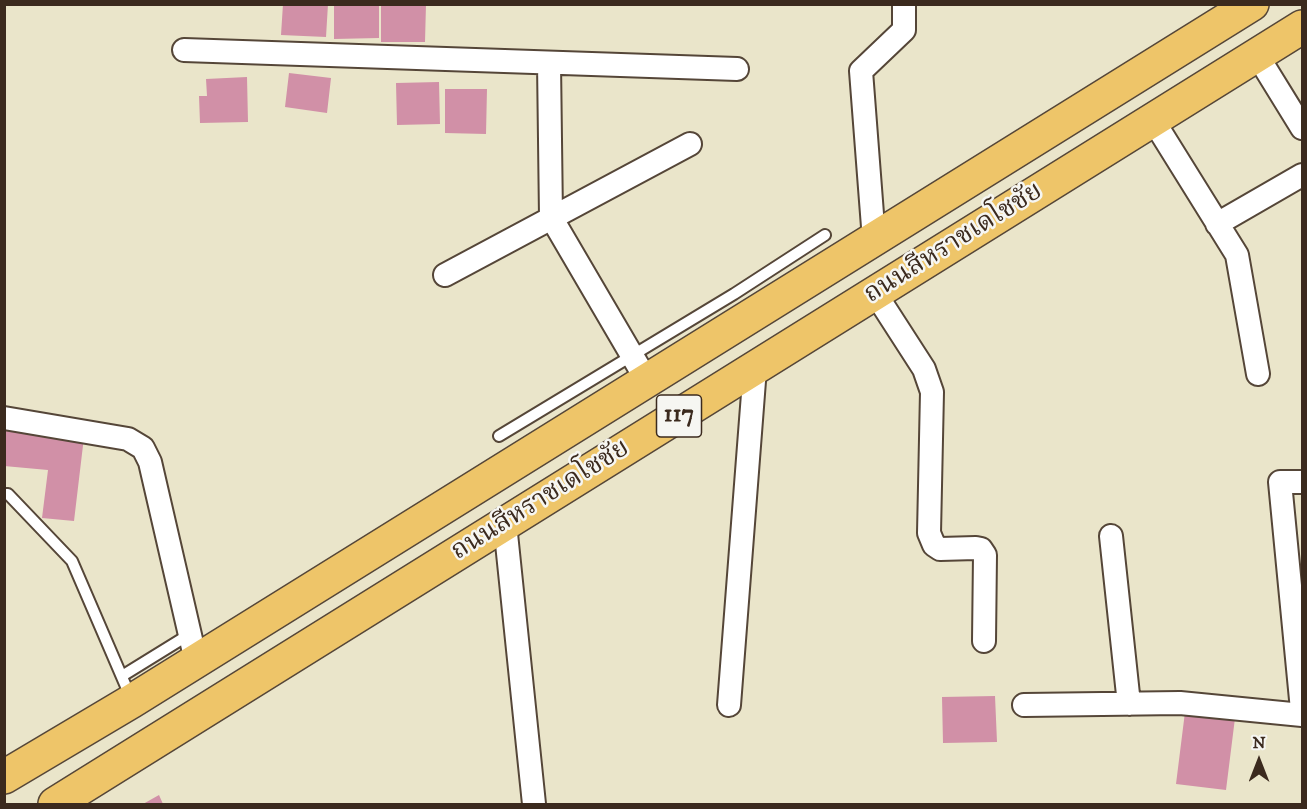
<!DOCTYPE html>
<meta charset="utf-8">
<style>
body{margin:0}
#map{position:relative;width:1307px;height:809px;overflow:hidden;background:#eae5ca;font-family:"IM FELL DW Pica",serif}
canvas{display:block}
.frame{position:absolute;inset:0;border:6px solid #3b2a1e;pointer-events:none}
.north{position:absolute;left:1229px;top:731px;width:60px;height:60px;-webkit-text-stroke:4px #f6f6f2;paint-order:stroke;rotate:0deg;font-size:16px;font-weight:700;line-height:24px;text-align:center;color:#3b2a1e}
.north::after{content:'';display:block;margin:auto;width:21px;height:27px;background:#3b2a1e;clip-path:polygon(50% 0,100% 100%,50% 72%,0 100%)}
</style>
<div id="map">
<canvas width="1307" height="809"></canvas>
<div class="frame"></div>
<div class="north">N</div>
</div>
<script>
const ctx = document.querySelector('canvas').getContext('2d');
ctx.lineJoin = 'round';
function fillPath(path, color) { ctx.fillStyle = color; ctx.fill(path, 'evenodd'); }
const shape = rows => new Path2D(rows.map(r => 'M' + r).join(''));
function trace(path, color, width, dash) { ctx.strokeStyle = color; ctx.lineWidth = width; ctx.lineCap = dash ? 'butt' : 'round'; ctx.setLineDash(dash || []); ctx.stroke(path); }
function write(font, color, halo, rows, align = 'center') {
  ctx.font = font + ' "IM FELL DW Pica","Noto Serif Thai",serif'; ctx.lineWidth = 5; ctx.setLineDash([]); ctx.textBaseline = 'middle'; ctx.strokeStyle = halo; ctx.fillStyle = color; for (const [text, x, y, turn = 0] of rows) {
    ctx.save(); ctx.translate(x, y); ctx.rotate((+turn || 0) * Math.PI / 180); ctx.textAlign = isNaN(turn) ? turn : align; if (halo) ctx.strokeText(text, 0, 0); ctx.fillText(text, 0, 0); ctx.restore();
  }
}
const building = shape([
 [283,4,328,4,326,37,281,35],
 [334,4,379,4,379,38,334,39],
 [381,4,426,4,425,42,381,42],
 [289,73,331,78,327,113,285,107],
 [247,77,248,122,200,123,199,96,207,96,206,79],
 [439,82,440,124,397,125,396,83],
 [445,89,487,89,486,134,445,133],
 [4,428,84,437,74,521,42,518,48,470,4,466],
 [995,696,997,742,943,743,942,697],
 [1186,704,1236,710,1226,790,1176,784],
 [159,795,163,804,143,804]
]);
const service = shape([
 [499,436,734,294,825,235],
 [4,494,8,494,72,561,131,698],
 [122,676,190,634]
]);
const minor = shape([
 [184,50,737,69],
 [1257,55,1302,128],
 [549,63,551,217,647,381],
 [1153,120,1237,255,1258,374],
 [1217,224,1302,175],
 [874,240,861,71,904,30,904,4],
 [445,275,690,144],
 [875,293,924,369,932,392,929,533,934,545,940,549,976,548,981,549,985,555,984,641],
 [4,418,128,439,143,448,150,462,196,661],
 [1302,482,1280,482,1302,710],
 [505,524,534,804],
 [1111,536,1129,704],
 [729,705,755,368],
 [1024,705,1180,703,1302,715]
]);
const primary = shape([
 [4,777,132,701,1252,4],
 [55,804,1302,27]
]);
const shields = [
 [679,416,45]
];
const shieldNames = [
 ["117",679,416]
];
const streetNames = [
 ["ถนนสีหราชเดโชชัย",954,244,-32],
 ["ถนนสีหราชเดโชชัย",541,501,-32]
];
fillPath(building, '#d190a7');
trace(service, '#554638', 14);
trace(minor, '#554638', 26);
trace(primary, '#554638', 36);
trace(service, '#fff', 10);
trace(minor, '#fff', 22);
trace(primary, '#eec569', 33);
for (const [x, y, w] of shields) { const box = new Path2D(); box.roundRect(x - w / 2, y - 21, w, 42, 4.5); ctx.fillStyle = '#f6f6f2'; ctx.fill(box); trace(box, '#3b2a1e', 1.5); }
write('bold 24px', '#3b2a1e', null, shieldNames);
write('26px', '#3b2a1e', '#f6f6f2', streetNames);
</script>
